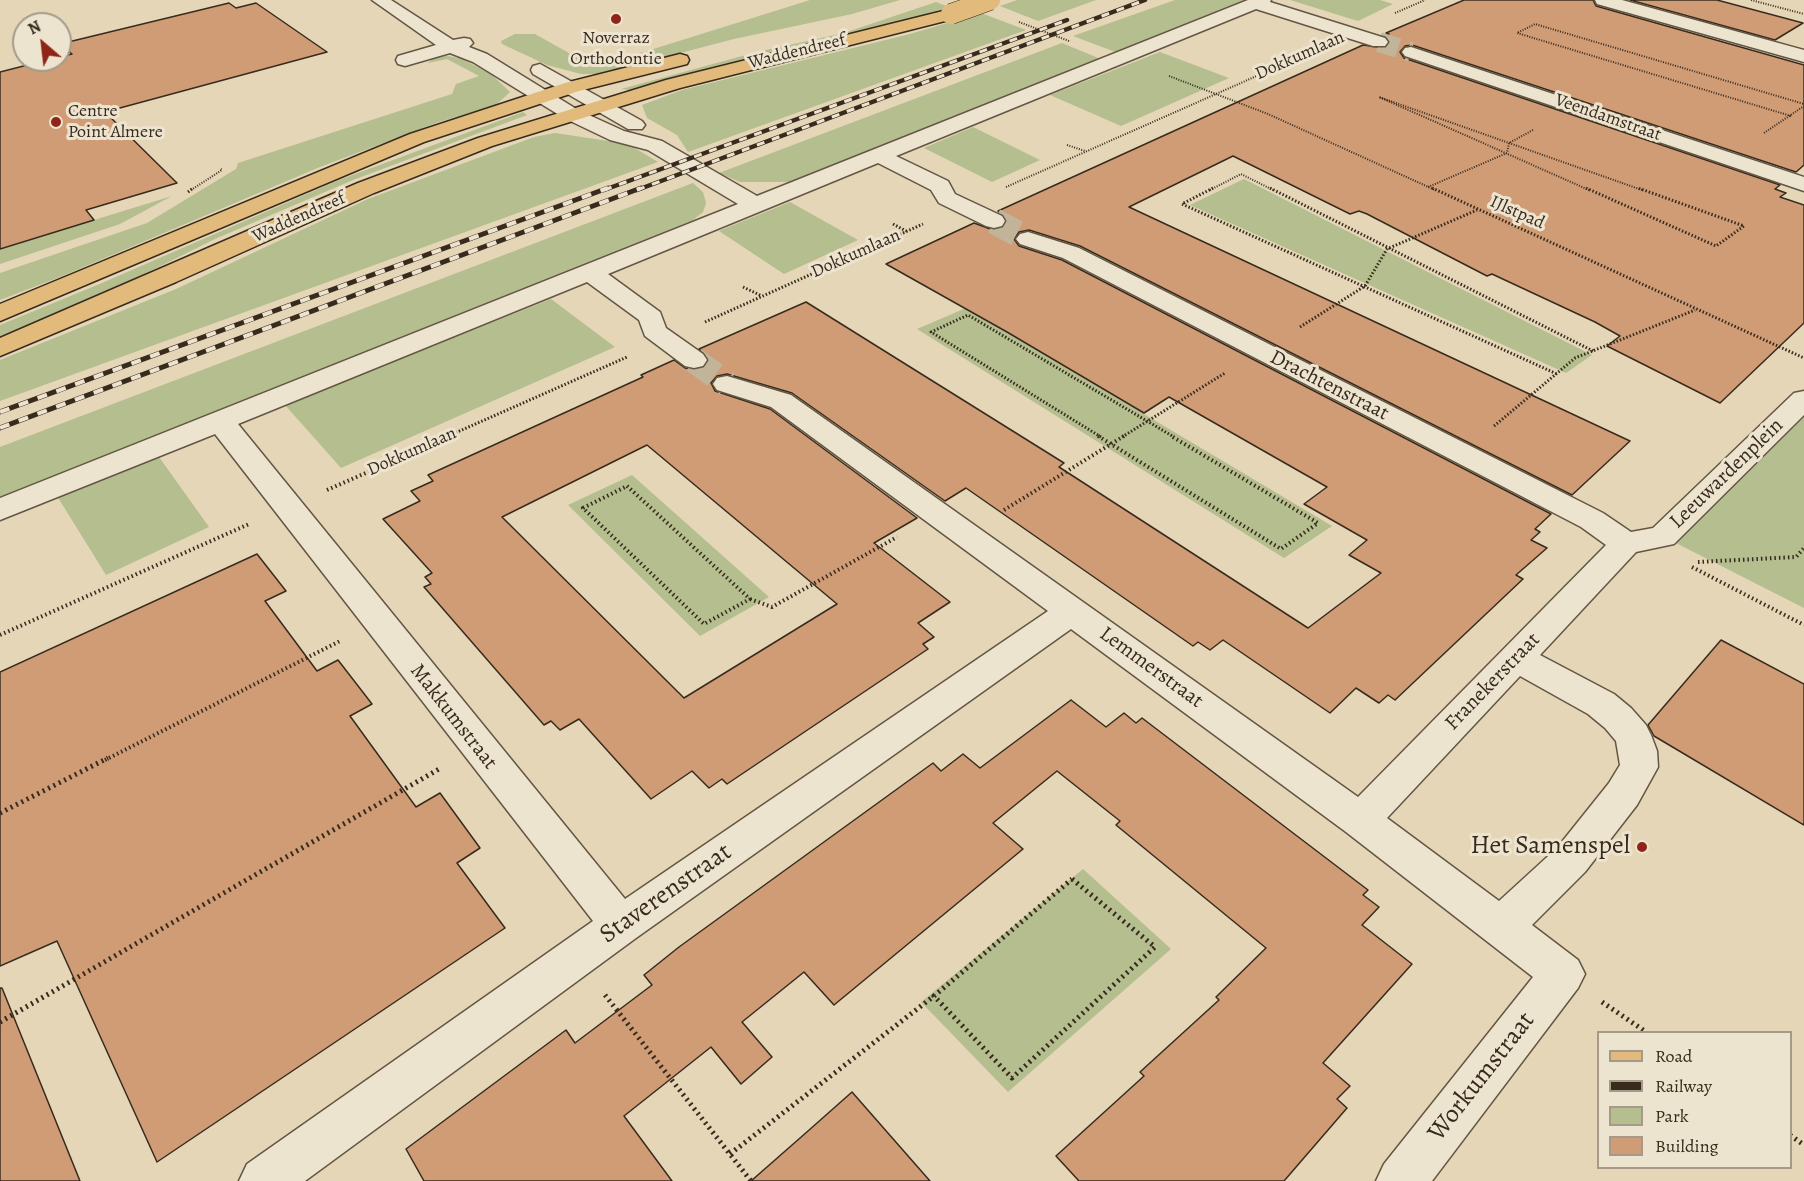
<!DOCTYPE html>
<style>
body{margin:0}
#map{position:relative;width:1804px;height:1181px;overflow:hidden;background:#e4d6b7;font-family:Alegreya,serif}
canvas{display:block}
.legend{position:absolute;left:1597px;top:1031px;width:195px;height:138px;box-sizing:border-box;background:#ede4d0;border:2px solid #a59a89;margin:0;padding:8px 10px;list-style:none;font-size:18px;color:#382b1e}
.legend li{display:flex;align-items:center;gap:12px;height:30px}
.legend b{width:30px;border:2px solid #a59a89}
.north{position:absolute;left:12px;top:12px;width:60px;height:60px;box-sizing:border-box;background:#ede4d0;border:2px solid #a59a89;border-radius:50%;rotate:332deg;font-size:16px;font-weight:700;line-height:24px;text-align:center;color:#382b1e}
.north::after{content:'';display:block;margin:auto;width:21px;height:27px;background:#8f2418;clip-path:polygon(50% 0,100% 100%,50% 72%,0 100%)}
</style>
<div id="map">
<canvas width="1804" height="1181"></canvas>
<ul class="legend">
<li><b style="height:8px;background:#e2bb7c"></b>Road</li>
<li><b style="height:8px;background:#382b1e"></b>Railway</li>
<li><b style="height:16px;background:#b4be8e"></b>Park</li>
<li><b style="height:16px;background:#d09c76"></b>Building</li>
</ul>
<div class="north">N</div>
</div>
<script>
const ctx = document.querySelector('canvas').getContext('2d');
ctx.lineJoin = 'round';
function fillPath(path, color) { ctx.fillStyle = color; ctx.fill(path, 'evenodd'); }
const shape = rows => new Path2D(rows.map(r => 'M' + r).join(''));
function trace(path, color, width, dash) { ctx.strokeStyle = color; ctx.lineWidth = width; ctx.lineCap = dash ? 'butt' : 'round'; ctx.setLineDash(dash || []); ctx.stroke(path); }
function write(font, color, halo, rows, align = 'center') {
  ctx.font = font + ' Alegreya,serif'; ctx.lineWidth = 6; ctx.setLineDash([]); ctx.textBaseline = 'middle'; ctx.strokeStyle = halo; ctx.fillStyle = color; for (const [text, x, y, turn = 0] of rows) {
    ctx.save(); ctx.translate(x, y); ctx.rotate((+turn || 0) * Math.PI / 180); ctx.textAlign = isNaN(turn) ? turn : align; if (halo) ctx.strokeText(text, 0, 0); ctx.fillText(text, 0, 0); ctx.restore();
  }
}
const green = shape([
 [810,0,900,0,852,14,734,39,600,74,581,74,547,65,502,44,501,41,515,34,535,34,576,57,608,60,647,51],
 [1017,0,1096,0,1038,21,1000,6],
 [1175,0,1248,0,1118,53,1073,36],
 [1290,0,1380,0,1393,4,1358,21],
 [936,2,949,7,903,21,762,54,630,90,621,89,757,52,844,33],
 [981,13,1026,30,688,152,677,135,647,118,642,105,682,90,910,34],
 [1062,43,1103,60,822,172,789,182,740,182,719,173],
 [1160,52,1229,78,1121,126,1050,95],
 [448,56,462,59,491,74,510,92,496,105,439,122,320,167,60,277,0,300,0,273,147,223,236,169,238,163,452,94,456,84,479,76,447,59,428,63,435,57],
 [523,112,527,115,353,180,215,239,98,297,0,336,0,325,102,283,339,180],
 [973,127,1040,160,992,182,924,148],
 [555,133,628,144,658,162,0,401,0,360,176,289,368,199,534,137],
 [1244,179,1592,355,1566,373,1190,205],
 [693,183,703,192,706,203,703,212,693,220,0,497,0,447],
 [172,196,120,224,0,264,0,249],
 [790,202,858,240,784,274,719,231],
 [551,299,615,347,341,468,285,405],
 [966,308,1332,526,1284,558,917,329],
 [1804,410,1804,608,1674,542],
 [159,457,209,527,106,575,57,496],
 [632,475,769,597,700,636,568,505],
 [1083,869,1171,949,1008,1092,921,1002]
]);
const building = shape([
 [1464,0,1593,0,1596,6,1804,65,1804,165,1796,172,1412,45,1405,46,1400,52,1404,58,1780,185,1775,189,1786,193,1780,197,1804,205,1804,323,1720,403,1607,346,1620,336,1595,322,1492,274,1487,276,1367,214,1359,211,1350,214,1233,156,1129,207,1630,441,1572,495,1080,246,1029,230,1019,232,1014,239,1019,246,1062,260,1551,514,1535,529,1540,532,1531,540,1547,548,1516,575,1523,579,1395,700,1388,695,1379,703,1356,688,1330,713,1223,640,1210,650,1198,642,1193,646,966,488,945,501,792,393,727,374,717,376,711,383,715,391,770,409,917,518,874,543,950,602,918,623,934,637,923,644,928,649,727,784,722,779,709,788,692,771,651,799,579,719,560,730,551,721,544,725,424,587,431,584,425,577,432,573,383,519,420,501,411,491,433,481,428,475,643,377,641,375,674,360,685,368,694,370,703,368,709,359,699,349,806,302,1064,463,1059,467,1308,628,1381,573,1349,555,1367,540,1304,504,1327,487,1169,397,1144,413,1007,332,886,264,974,223,993,230,1003,228,1007,220,998,211,1363,45,1385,48,1390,42,1385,35,1389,34,1386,33,1464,0],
 [647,445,837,604,684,698,502,517,647,445],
 [1630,0,1717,0,1803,23,1775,40,1630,0],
 [229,3,236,8,256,3,327,52,105,112,177,183,86,210,94,220,0,249,0,72,47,60,60,60,60,57,72,54,60,44,229,3],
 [257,554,286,591,265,601,317,671,338,660,372,704,350,716,416,807,440,793,480,848,457,863,505,928,157,1162,57,941,0,966,0,672,257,554],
 [1721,640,1804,684,1804,825,1654,736,1648,725,1721,640],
 [1071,700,1106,727,1124,713,1136,723,1142,718,1368,890,1363,895,1379,907,1362,925,1412,964,1323,1063,1350,1086,1337,1099,1347,1108,1284,1181,1079,1181,1056,1156,1144,1076,1140,1072,1219,1000,1216,997,1266,948,1116,825,1120,821,1057,771,993,823,1023,849,834,1005,804,972,742,1022,772,1057,741,1084,711,1047,624,1116,672,1181,424,1181,406,1149,566,1030,575,1043,652,985,644,975,679,947,933,763,941,771,963,754,980,768,1071,700],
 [0,988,2,988,80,1181,0,1181,0,988],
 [852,1092,930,1181,751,1181,808,1131,852,1092]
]);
const minorTunnelFar1 = shape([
 [1379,42,1411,52]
]);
const minorTunnel = shape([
 [994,221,1028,239],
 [694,360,727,384]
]);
const pathFar3 = shape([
 [1751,0,1804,14],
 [1395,13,1425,0],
 [1019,22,1069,41],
 [1169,76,1268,114,1435,190],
 [1791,116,1517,33,1535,24,1804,104],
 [1764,133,1804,106],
 [1067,145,1085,151],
 [1006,187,1304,55],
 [1428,187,1507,153,1509,143,1533,130],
 [191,190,222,170,220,168],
 [1210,190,1241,174,1273,190],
 [1589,190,1379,97,1642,190]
]);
const pathFar2 = shape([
 [1213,188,1182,204,1557,374],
 [1270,188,1593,351],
 [1432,188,1804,358],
 [1586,188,1716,246,1744,226,1638,188],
 [188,192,193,188],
 [893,224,906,231],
 [743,287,762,296],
 [705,322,923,224],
 [1300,327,1365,286,1387,249,1477,210],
 [1494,426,1575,358,1695,310],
 [446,437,627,357],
 [1101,437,931,332,968,315,1174,437],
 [1122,437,1225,373]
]);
const pathFar1 = shape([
 [1098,436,1281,549,1318,523,1171,436],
 [627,486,750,599,704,624,583,508,627,486],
 [327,490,450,436],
 [1004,510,1124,436],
 [1698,562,1796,557,1804,548],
 [1692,567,1804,625],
 [750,599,772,607,897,537],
 [0,635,249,524],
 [105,760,340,641]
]);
const path = shape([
 [0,813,108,758],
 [1072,879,1155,947,1012,1078,934,996,1072,879],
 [605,995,751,1181],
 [1602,1002,1646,1032],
 [0,1022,439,769],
 [1790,1135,1804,1145],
 [730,1154,934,996]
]);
const minor = shape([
 [372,0,391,0,453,40,464,38,470,39,473,43,469,47,487,54,578,110,624,131,662,141,757,196,1248,0,1271,0,1270,2,1385,38,1388,42,1385,46,1373,46,1256,9,896,156,948,181,955,194,1002,216,1005,221,1002,226,994,228,986,226,939,203,931,190,878,163,608,274,660,312,666,328,703,354,707,360,703,366,694,368,685,366,645,336,639,320,587,282,238,424,625,899,1048,611,771,407,717,390,713,384,717,378,727,376,791,395,1358,797,1606,545,1581,527,1063,258,1020,244,1016,239,1020,234,1028,232,1079,248,1603,513,1631,532,1653,528,1794,393,1804,391,1804,415,1674,544,1636,552,1540,655,1614,694,1631,708,1646,725,1651,735,1657,751,1658,767,1637,805,1585,872,1532,925,1578,960,1585,974,1578,988,1432,1181,1376,1181,1384,1164,1533,977,1346,832,1071,629,636,938,305,1181,239,1181,247,1164,593,921,215,434,0,520,0,498,738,204,648,150,610,140,564,118,473,62,450,53,405,66,398,64,396,60,398,56,436,45,372,0],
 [1520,676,1588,714,1605,728,1616,741,1620,765,1609,783,1557,848,1499,901,1387,818,1520,676],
 [1595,0,1622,0,1804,50,1804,62,1597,4,1595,0],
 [1411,47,1804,177,1804,191,1405,56,1402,52,1405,48,1411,47],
 [540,64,642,121,645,125,642,129,628,129,533,74,531,70,533,66,540,64]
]);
const major = shape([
 [951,9,957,10,960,14,957,18,680,88,492,146,374,193,176,282,0,356,0,338,358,183,478,138,666,80,951,9],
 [680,54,687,56,689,60,687,64,579,91,424,142,0,321,0,304,410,134,565,83,680,54]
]);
const railFar1 = shape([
 [604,190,1067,20],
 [637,190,1145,0]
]);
const rail = shape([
 [0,412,608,188],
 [0,428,641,188]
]);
const majorBridge = shape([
 [951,14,990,0]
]);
const markers = [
 [616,19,6,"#8f2418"],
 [56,122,6,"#8f2418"],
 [1642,847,6,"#8f2418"]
];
const farPoinames = [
 ["Noverraz",616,39],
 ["Orthodontie",616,60],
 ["Centre",68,112,"left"],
 ["Point Almere",68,133,"left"]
];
const farStreetnames = [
 ["Waddendreef",797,52,-14],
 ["Dokkumlaan",1300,56,-24],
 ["Veendamstraat",1608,118,19],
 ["IJlstpad",1517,213,24],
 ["Waddendreef",299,218,-24],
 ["Dokkumlaan",856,254,-24],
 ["Dokkumlaan",412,452,-24]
];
const streetNames = [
 ["Drachtenstraat",1329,386,27],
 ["Leeuwardenplein",1727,474,-44],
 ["Lemmerstraat",1151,668,36],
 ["Franekerstraat",1493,682,-46],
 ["Makkumstraat",453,717,52]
];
const nearPoinames = [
 ["Het Samenspel",1630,847]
];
const nearStreetnames = [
 ["Staverenstraat",666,894,-35],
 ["Workumstraat",1482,1077,-52]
];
fillPath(green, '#b4be8e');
fillPath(building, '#d09c76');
trace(building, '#382b1e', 1.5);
trace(minorTunnelFar1, '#c2b498', 20, [20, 10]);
trace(minorTunnel, '#c2b498', 26, [26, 13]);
trace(minor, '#635644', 3);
trace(major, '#382b1e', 3);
trace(pathFar3, '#382b1e', 2, [1, 1.5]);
trace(pathFar2, '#382b1e', 3, [1.5, 2]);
trace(pathFar1, '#382b1e', 4, [1.5, 3]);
trace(path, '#382b1e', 5, [2, 4]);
fillPath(minor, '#ede4d0');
fillPath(major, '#e2bb7c');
trace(railFar1, '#382b1e', 4.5);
trace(rail, '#382b1e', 5);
trace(railFar1, '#ede4d0', 3, [8]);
trace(rail, '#ede4d0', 4, [10]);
trace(majorBridge, '#382b1e', 21, []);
trace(majorBridge, '#e2bb7c', 20);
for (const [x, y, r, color] of markers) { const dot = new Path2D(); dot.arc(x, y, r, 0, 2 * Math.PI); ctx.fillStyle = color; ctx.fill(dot); trace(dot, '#ede4d0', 2); }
write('18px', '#382b1e', '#ede4d0', farPoinames);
write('18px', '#382b1e', '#ede4d0', farStreetnames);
write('21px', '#382b1e', '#ede4d0', streetNames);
write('26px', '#382b1e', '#ede4d0', nearPoinames, 'right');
write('26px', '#382b1e', '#ede4d0', nearStreetnames);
</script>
